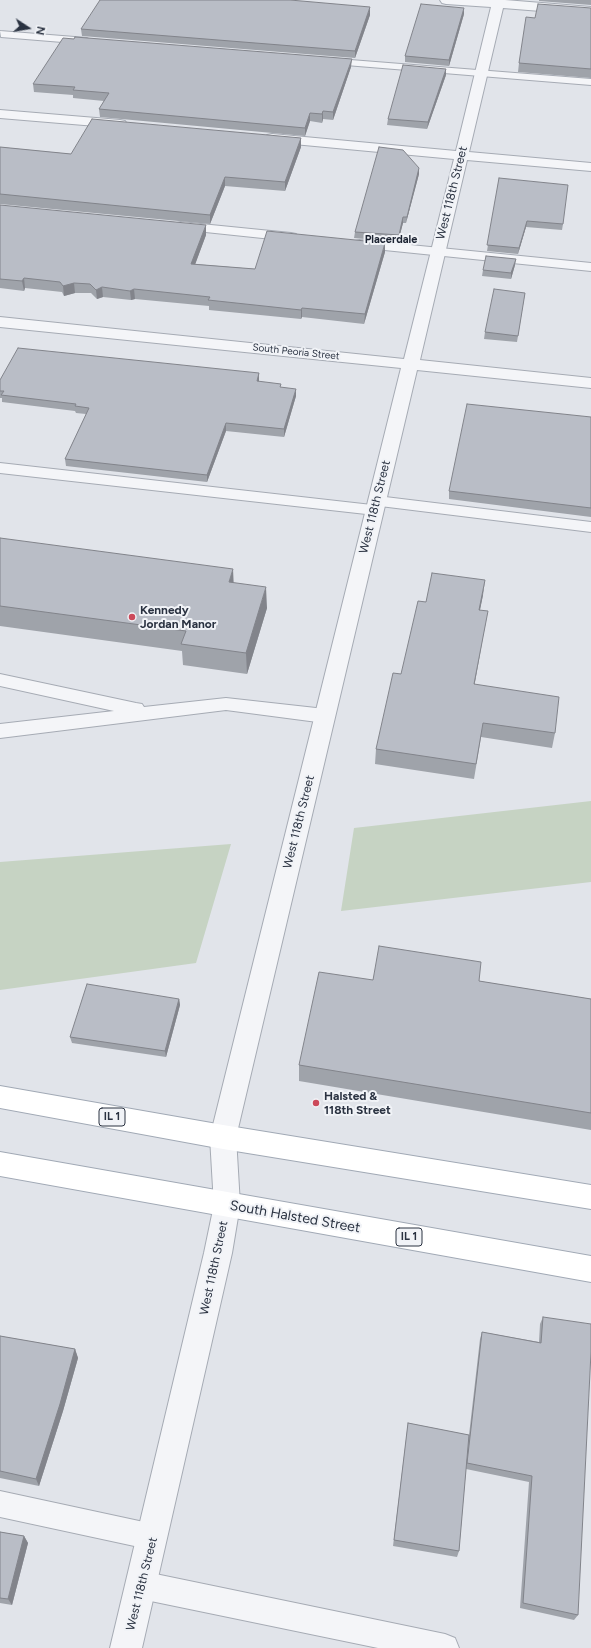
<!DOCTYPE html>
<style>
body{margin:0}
#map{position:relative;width:591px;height:1648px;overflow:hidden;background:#e1e4ea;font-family:Figtree,sans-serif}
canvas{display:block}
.north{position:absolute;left:8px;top:8px;width:40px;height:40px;-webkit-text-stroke:3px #f1f3f7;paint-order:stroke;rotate:102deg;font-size:11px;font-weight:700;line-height:16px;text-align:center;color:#2a3241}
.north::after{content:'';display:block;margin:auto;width:14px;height:18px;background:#2a3241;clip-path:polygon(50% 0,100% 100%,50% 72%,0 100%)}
</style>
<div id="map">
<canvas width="591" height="1648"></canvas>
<div class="north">N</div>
</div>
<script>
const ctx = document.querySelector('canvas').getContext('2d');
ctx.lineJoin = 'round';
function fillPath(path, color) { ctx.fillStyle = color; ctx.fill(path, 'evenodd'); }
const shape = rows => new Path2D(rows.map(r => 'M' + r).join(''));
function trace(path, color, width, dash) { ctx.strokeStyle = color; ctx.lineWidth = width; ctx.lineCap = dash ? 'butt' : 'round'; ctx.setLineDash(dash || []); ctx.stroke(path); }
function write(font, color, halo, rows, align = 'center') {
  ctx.font = font + ' Figtree,sans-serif'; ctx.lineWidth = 4; ctx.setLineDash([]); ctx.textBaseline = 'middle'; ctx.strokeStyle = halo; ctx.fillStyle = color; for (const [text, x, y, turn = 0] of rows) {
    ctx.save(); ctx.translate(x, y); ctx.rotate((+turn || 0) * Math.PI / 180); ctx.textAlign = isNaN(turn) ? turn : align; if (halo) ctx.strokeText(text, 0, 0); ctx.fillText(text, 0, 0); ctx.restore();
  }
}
const green = shape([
 [591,801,591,882,341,911,354,828],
 [231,844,196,963,0,990,0,862]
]);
const service = shape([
 [0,31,87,38,92,41,87,44,1,37,0,31],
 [325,58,591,79,591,85,321,63,320,61,321,59,325,58],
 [181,222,291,233,296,234,297,237,296,240,291,241,177,229,175,226,177,223,181,222],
 [360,240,591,263,591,271,355,247,354,244,355,241,360,240],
 [0,463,372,505,369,501,371,497,377,496,591,522,591,532,380,506,383,510,381,514,375,515,0,473,0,463],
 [0,674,136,703,142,704,144,707,226,698,325,709,331,711,334,716,331,721,325,723,226,710,0,738,0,724,114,711,0,686,0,674],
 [0,1491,153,1524,162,1528,166,1537,162,1546,153,1550,0,1517,0,1491],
 [141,1571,445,1634,455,1638,459,1648,378,1648,141,1599,131,1595,127,1585,131,1575,141,1571]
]);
const minor = shape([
 [440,0,505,0,591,7,591,15,503,8,469,152,591,163,591,171,467,160,420,360,591,378,591,388,417,370,236,1137,240,1205,232,1253,142,1648,110,1648,204,1253,214,1205,210,1137,401,368,0,327,0,317,404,359,454,159,272,142,267,141,265,138,267,135,272,134,456,151,491,7,446,4,442,3,440,0],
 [0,110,120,120,125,121,127,124,125,127,120,128,0,118,0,110]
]);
const primary = shape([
 [0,1086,223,1125,591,1185,591,1209,223,1149,0,1108,0,1086],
 [0,1152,591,1256,591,1282,0,1176,0,1152]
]);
const wall = shape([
 [539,0,591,0,591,5,539,1],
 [591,8,591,78,518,72,519,63,535,18],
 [464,14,449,66,405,62,405,56],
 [370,15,355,58,82,36,81,29],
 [351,67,333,120,323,119,322,123,310,121,305,136,100,117,99,109,104,101,73,98,73,95,34,92,33,84],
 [446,75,427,129,387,125,388,119],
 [301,138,301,147,285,191,225,186,210,224,0,204,0,147,71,154],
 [419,168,419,174,406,223,403,223,398,242,354,238,355,232],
 [499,178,563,224,562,230,526,227,518,254,487,251],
 [0,205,206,235,195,264,255,269,385,252,364,324,302,317,301,319,209,310,209,306,135,299,131,300,103,297,97,299,91,293,75,293,64,296,62,292,25,288,24,291,0,288],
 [515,265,511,279,482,276,483,270],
 [525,293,517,342,484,339,485,332],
 [259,373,259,382,281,388,296,396,284,437,226,431,207,482,66,466,65,459,86,414,76,413,75,411,2,402,2,398,0,398,0,380],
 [591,417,591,517,449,499,449,491],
 [0,538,234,583,267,608,247,674,183,665,182,651,0,626],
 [483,595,480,610,485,626,474,685,555,733,552,748,481,737,474,779,375,764,376,749,426,602],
 [373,980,479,981,591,999,591,1130,299,1081,299,1065],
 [179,999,180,1005,166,1057,72,1043,70,1037],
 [543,1317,578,1615,574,1620,520,1608,529,1482,466,1469,459,1551,457,1557,393,1546,407,1431,408,1423,469,1435,480,1339,482,1332,539,1342,540,1324],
 [0,1336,75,1349,78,1358,63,1411,39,1486,0,1478],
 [0,1532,24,1536,28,1543,12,1605,0,1603]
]);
const shadedWall = shape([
 [370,7,370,15,355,58,355,51],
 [464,8,464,14,449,66,449,60],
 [352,59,351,67,333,120,333,112],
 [446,69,446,75,427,129,428,122],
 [323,111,323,119,322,123,322,114],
 [310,113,310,121,305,136,305,128],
 [301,138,301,147,285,191,285,182],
 [419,168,419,174,406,223,407,217],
 [225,177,225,186,210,224,210,215],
 [403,217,403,223,398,242,399,235],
 [527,221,526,227,518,254,519,248],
 [206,225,206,235,192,273,191,264],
 [385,243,385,252,364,324,365,314],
 [516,259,515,265,511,279,511,273],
 [24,278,25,288,24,291,22,281],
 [74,283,75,293,64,296,63,286],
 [102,287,103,297,97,299,96,290],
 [134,289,135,299,131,300,130,291],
 [302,308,302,317,301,319,301,310],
 [259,373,259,381,257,388,257,381],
 [296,389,296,396,284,437,284,429],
 [226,423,226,431,207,482,207,475],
 [233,569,234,590,229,582],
 [485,580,483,595,477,624,479,610],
 [266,587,267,608,247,674,246,653],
 [488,611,485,626,472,699,474,684],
 [179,999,180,1005,166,1057,165,1051],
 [75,1349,78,1358,63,1411,39,1486,36,1479],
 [24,1536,28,1543,12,1605,8,1599]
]);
const building = shape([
 [100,0,290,0,370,7,355,51,81,29,100,0],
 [421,4,464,8,449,60,405,56,421,4],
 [538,4,591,8,591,69,519,63,526,17,535,18,538,4],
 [75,37,352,59,333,112,323,111,322,114,310,113,305,128,99,109,109,93,73,90,75,87,33,84,63,38,74,39,75,37],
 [403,65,446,69,428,122,388,119,403,65],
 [92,119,301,138,285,182,225,177,210,215,0,194,0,147,71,154,92,119],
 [379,147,403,150,419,168,407,217,403,217,399,235,355,232,379,147],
 [499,178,568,185,563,224,527,221,519,248,487,245,499,178],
 [0,205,206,225,191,264,255,269,267,231,385,243,365,314,302,308,301,310,208,300,210,297,134,289,130,291,102,287,96,290,90,284,74,283,63,286,60,282,24,278,22,281,0,279,0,205],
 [486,256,516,259,511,273,483,270,486,256],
 [494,289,525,293,518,336,485,332,494,289],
 [18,348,259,373,257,381,281,384,280,387,296,389,284,429,226,423,207,475,65,459,89,408,75,406,76,404,1,395,4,391,0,391,0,380,18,348],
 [467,404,591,417,591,508,449,491,467,404],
 [0,538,233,569,229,582,266,587,246,653,181,644,186,631,0,606,0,538],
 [432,573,485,580,479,610,488,611,474,684,559,697,555,733,483,723,476,764,376,749,393,673,401,674,418,601,426,602,432,573],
 [379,946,481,962,479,981,591,999,591,1113,299,1065,319,972,373,980,379,946],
 [87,984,179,999,165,1051,70,1037,87,984],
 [543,1317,591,1324,591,1352,578,1615,523,1603,532,1476,467,1463,482,1332,541,1343,543,1317],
 [0,1336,75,1349,60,1404,36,1479,0,1471,0,1336],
 [408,1423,469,1435,459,1551,394,1540,408,1423],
 [0,1532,24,1536,8,1599,0,1598,0,1532]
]);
const markers = [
 [132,617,4,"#cc495a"],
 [316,1103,4,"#cc495a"]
];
const farStreetnames = [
 ["South Peoria Street",296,352,6]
];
const farNeighbourhoodnames = [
 ["Placerdale",391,240]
];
const shields = [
 [112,1117,26],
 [409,1237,26]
];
const shieldNames = [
 ["IL 1",112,1117],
 ["IL 1",409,1237]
];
const streetNames = [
 ["West 118th Street",452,193,-76],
 ["West 118th Street",375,507,-76],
 ["West 118th Street",299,822,-76],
 ["West 118th Street",214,1268,-78],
 ["West 118th Street",142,1584,-76]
];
const poiNames = [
 ["Kennedy",140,610],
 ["Jordan Manor",140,624],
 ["Halsted &",324,1096],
 ["118th Street",324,1110]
];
const nearStreetnames = [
 ["South Halsted Street",295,1217,10]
];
fillPath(green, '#c6d3c3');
trace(service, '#a6abb4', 2);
trace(minor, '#a6abb4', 2);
trace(primary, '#a1a9b5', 2);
fillPath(service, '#f4f5f8');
fillPath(minor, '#f4f5f8');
fillPath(primary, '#fff');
fillPath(wall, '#9fa3aa');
fillPath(shadedWall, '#82848b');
fillPath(building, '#b9bdc6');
trace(building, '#82848b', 1);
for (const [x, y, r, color] of markers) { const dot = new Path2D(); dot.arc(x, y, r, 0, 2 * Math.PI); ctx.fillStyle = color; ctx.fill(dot); trace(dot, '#f1f3f7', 1.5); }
write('10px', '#2a3241', '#f1f3f7', farStreetnames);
write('bold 11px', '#1c2332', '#f1f3f7', farNeighbourhoodnames);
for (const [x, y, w] of shields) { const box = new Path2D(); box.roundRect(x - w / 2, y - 9, w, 18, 3); ctx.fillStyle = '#f1f3f7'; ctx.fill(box); trace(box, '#2a3241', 1); }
write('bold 11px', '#2a3241', null, shieldNames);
write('12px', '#2a3241', '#f1f3f7', streetNames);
write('bold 12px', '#2a3241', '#f1f3f7', poiNames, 'left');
write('14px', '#2a3241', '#f1f3f7', nearStreetnames);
</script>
